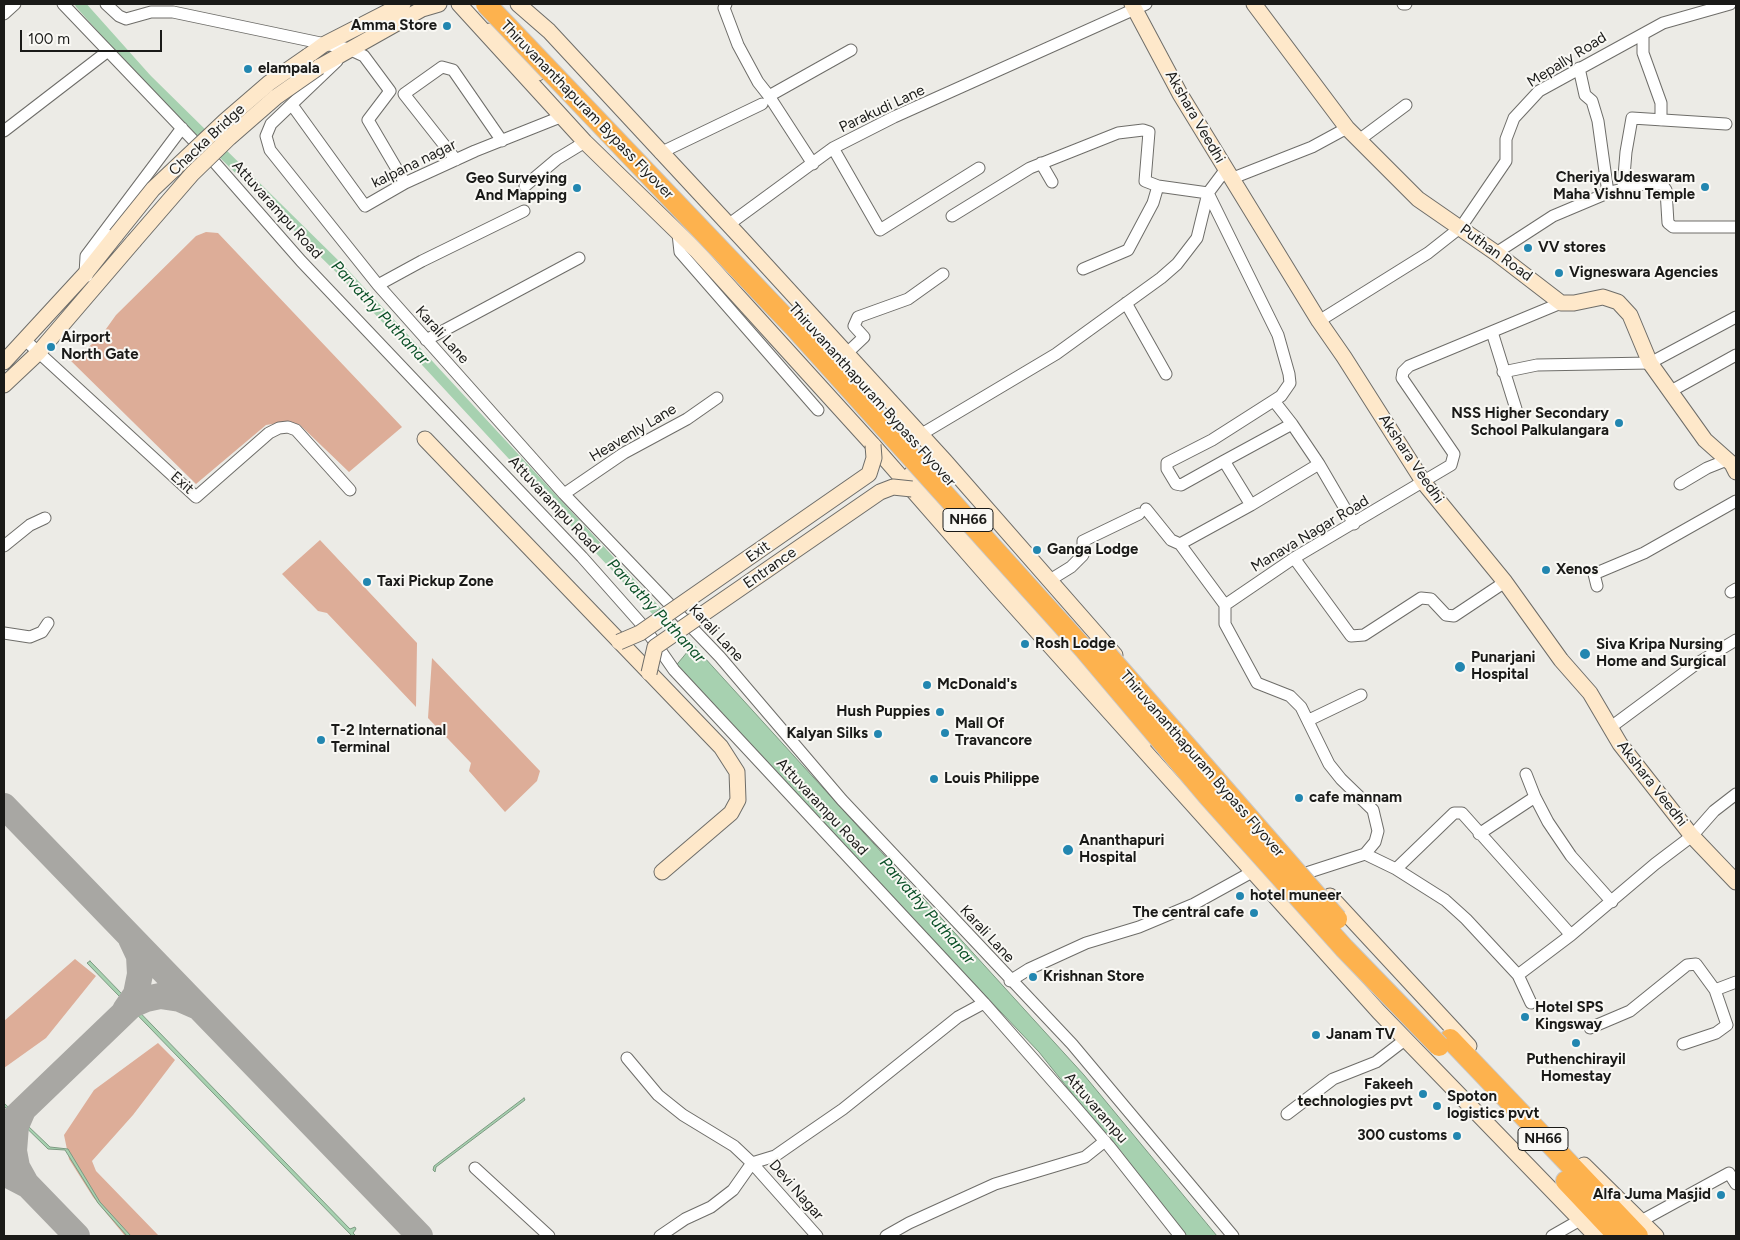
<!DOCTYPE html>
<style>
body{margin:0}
#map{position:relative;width:1740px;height:1240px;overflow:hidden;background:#ecebe6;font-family:Figtree,sans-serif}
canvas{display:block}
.frame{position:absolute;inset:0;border:5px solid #1a1a18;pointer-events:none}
.scale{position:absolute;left:20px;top:30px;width:142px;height:22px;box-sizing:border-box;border:2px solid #1a1a18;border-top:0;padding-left:6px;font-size:15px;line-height:18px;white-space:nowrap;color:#1a1a18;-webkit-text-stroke:4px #f9f8f4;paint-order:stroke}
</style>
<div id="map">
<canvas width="1740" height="1240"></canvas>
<div class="frame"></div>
<div class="scale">100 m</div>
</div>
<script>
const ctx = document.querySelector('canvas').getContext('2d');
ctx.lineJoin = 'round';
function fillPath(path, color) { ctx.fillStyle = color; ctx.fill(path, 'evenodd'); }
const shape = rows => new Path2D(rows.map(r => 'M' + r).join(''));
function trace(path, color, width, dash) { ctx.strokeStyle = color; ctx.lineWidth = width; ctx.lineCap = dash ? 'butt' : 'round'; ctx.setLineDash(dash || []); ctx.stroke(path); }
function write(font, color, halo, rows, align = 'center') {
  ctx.font = font + ' Figtree,sans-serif'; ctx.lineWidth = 4; ctx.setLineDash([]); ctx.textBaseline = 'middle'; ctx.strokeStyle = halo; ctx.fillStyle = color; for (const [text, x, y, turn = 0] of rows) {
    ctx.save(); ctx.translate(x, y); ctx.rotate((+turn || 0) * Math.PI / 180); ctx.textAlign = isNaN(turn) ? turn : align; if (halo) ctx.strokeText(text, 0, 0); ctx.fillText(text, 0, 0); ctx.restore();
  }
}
const green = shape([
 [206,232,218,233,402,427,349,472,300,425,285,422,266,425,196,484,69,359,83,352,101,336,116,315,196,236],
 [320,540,417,643,416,707,327,613,318,611,282,574],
 [432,658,540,771,537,781,505,812,469,771,471,763,428,718],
 [75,959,96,976,46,1038,4,1068,4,1021],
 [158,1043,175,1060,133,1115,92,1161,96,1171,159,1236,125,1236,93,1197,69,1159,64,1135,94,1090]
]);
const water = shape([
 [693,645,1084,1075,1217,1236,1186,1236,1039,1052,674,668,693,645],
 [90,961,350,1229,355,1227,356,1229,353,1233,356,1236,352,1236,180,1059,87,963,90,961],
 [524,1098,525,1100,436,1167,435,1172,433,1170,434,1166,524,1098],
 [4,1103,50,1147,68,1149,100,1202,131,1236,127,1236,98,1203,65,1150,48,1149,4,1106,4,1103]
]);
const canal = shape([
 [80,4,147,79,342,271,700,658]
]);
const taxiway = shape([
 [4,806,420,1236],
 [129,1006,125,1010,136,994,140,974,139,956,131,939],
 [4,1128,132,1005,146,999,160,996,180,999,196,1006],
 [15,1172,77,1236],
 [4,1173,27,1185,17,1167,14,1151,16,1126,23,1110]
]);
const street = shape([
 [63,4,216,164,301,261,582,557,644,627,674,670,984,1003,1072,1103,1109,1146,1180,1236],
 [106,4,119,16,126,19,151,12,173,12,349,49,364,56,390,91,368,120,405,183],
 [726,4,724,8,738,45,758,82,769,96,851,50],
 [1403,4,1406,4],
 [4,14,15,4],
 [1643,34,1643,53,1661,103,1661,120],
 [337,61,271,124,266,136,270,150,378,285,564,494,720,657,842,800,1072,1044,1233,1236],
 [1579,68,1585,95,1592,101,1598,121,1608,193],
 [769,96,813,164],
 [292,105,365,206,405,183,475,151,563,116],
 [4,131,108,51],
 [1359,140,1406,105],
 [660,153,762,104],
 [456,160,404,94,442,67,453,70,502,141],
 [1041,163,1052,182],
 [979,168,880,230,833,148,894,117,1146,4],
 [1233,178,1312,147,1347,128],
 [525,186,557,159,585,142],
 [1623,188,1626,152,1632,118,1726,124],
 [952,216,1030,168,1118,133,1143,130,1149,132,1145,181,1158,186,1208,193,1278,335,1289,374,1290,383,1281,396,1212,440,1167,463,1167,469,1176,484,1181,485,1224,461],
 [728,225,833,148],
 [678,234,680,252,818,410],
 [1496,253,1553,216,1610,192,1649,183,1662,184,1666,190,1668,223,1673,227,1736,227],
 [1083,269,1128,250,1153,203,1158,186],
 [87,276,85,274,86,256,182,128],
 [378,285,422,261,524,211],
 [1126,303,1166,374],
 [1319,321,1428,253,1461,227,1506,161,1506,139,1514,118,1539,91,1663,23,1730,4],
 [1492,332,1516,409],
 [25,340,196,497,269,433,279,428,288,427,296,430,350,490],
 [426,340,579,258],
 [846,354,864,337,854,326,858,317,908,299,943,274],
 [1503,372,1537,365,1650,363,1736,317],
 [1671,391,1736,355],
 [1274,401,1292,424],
 [920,435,1056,354,1161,278,1177,264,1197,238,1208,193,1226,169],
 [1319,464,1292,424,1224,461,1251,505,1319,464,1354,524],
 [1680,484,1707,468,1727,460],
 [564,494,624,453,687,419,717,398],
 [1146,509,1171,540,1180,544,1225,605],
 [1180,544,1251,505],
 [4,546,30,525,45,518],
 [1294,558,1351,636,1364,635,1421,598,1431,599,1446,615,1454,616,1505,582],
 [1050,580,1071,567,1083,555,1083,541,1139,514],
 [1597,586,1594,574,1644,553,1736,501],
 [1731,592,1736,589],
 [4,633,30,637,42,632,48,623],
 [1309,720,1361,695],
 [1611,727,1696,664,1736,640],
 [1526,774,1535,797,1548,822,1571,856,1612,902],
 [1479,834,1535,797],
 [1365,854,1375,842,1378,831,1373,810,1341,779,1329,764,1301,707,1290,696,1257,683,1225,624,1225,605,1294,558,1451,465,1454,454,1402,378,1403,372,1409,366,1561,303],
 [1396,869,1454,813,1462,813,1571,935],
 [1297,876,1365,854,1396,869,1445,900,1466,919,1518,975,1571,935,1655,864,1692,836,1714,811,1736,794],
 [1518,975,1531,1003],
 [1010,981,1029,969,1086,943,1139,927,1194,904,1252,872,1259,870],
 [1590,1028,1630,1011,1687,965,1696,964,1715,990,1736,982],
 [1683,1044,1716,1033,1727,1025,1715,990],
 [627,1058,658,1095,683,1115,734,1146,752,1163,817,1236],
 [1287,1114,1333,1079,1376,1062,1406,1039],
 [475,1168,549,1236],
 [1641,1221,1729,1173,1736,1184],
 [660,1236,685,1219,711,1207,733,1190,752,1163,775,1156,798,1140,843,1109,958,1017,984,1003],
 [886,1236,909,1223,995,1184,1085,1157,1105,1141],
 [1552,1236,1580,1220]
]);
const secondary = shape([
 [459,4,585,142,696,250,873,445,999,589,1379,1012,1596,1236],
 [518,4,549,31,742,239,945,461,1115,655],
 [1132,4,1180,94,1319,321,1344,357,1424,483,1505,582,1561,660,1590,693,1620,744,1692,836,1736,882],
 [1254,4,1347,128,1418,199,1496,253,1561,303,1574,303,1603,297,1618,302,1630,315,1650,363,1705,440,1732,464,1736,472],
 [490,31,506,40,538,73],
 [308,56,323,45,403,4],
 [319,67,422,9,439,4],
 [4,362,85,274,116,235],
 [4,385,38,353,134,241],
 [425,439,721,747,737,772,738,800,731,813,662,872],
 [911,474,1147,739],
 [1330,896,1469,1046],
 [1584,1165,1656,1236]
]);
const highway = shape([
 [1450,1039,1638,1236],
 [1566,1181,1618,1236]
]);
const secondaryBridge = shape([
 [116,235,153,189,225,121,269,83,308,56],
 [134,241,192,174,229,138,276,97,319,67],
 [619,642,640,633,869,474,874,458,873,445],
 [649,673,655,647,880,492,893,487,912,489]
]);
const highwayBridge = shape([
 [486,4,794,327,1084,649,1208,796,1344,948,1439,1046],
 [1103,650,1337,919]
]);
const markers = [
 [447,26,5,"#2286b0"],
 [248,69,5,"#2286b0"],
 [1705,187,5,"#2286b0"],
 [577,188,5,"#2286b0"],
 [1528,248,5,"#2286b0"],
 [1559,273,5,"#2286b0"],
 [51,347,5,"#2286b0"],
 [1619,423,5,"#2286b0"],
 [1037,550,5,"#2286b0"],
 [1546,570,5,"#2286b0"],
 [367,582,5,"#2286b0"],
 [1025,644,5,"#2286b0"],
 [1585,654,6,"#2286b0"],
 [1460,667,6,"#2286b0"],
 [927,685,5,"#2286b0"],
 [940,712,5,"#2286b0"],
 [945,733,5,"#2286b0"],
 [878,734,5,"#2286b0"],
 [321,740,5,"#2286b0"],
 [934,779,5,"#2286b0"],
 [1299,798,5,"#2286b0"],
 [1068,850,6,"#2286b0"],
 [1240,896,5,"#2286b0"],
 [1254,913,5,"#2286b0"],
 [1033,977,5,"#2286b0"],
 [1525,1017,5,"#2286b0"],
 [1316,1035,5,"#2286b0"],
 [1576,1043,5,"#2286b0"],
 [1423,1094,5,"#2286b0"],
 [1437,1106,5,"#2286b0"],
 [1457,1136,5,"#2286b0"],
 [1721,1195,5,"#2286b0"]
];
const shields = [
 [968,520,50],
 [1543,1139,50]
];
const shieldNames = [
 ["NH66",968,520],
 ["NH66",1543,1139]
];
const poiNames = [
 ["Amma Store",437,26,"right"],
 ["elampala",258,69],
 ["Cheriya Udeswaram",1695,178,"right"],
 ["Maha Vishnu Temple",1695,195,"right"],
 ["Geo Surveying",567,179,"right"],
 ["And Mapping",567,196,"right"],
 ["VV stores",1538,248],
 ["Vigneswara Agencies",1569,273],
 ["Airport",61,338],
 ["North Gate",61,355],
 ["NSS Higher Secondary",1609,414,"right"],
 ["School Palkulangara",1609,431,"right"],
 ["Ganga Lodge",1047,550],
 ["Xenos",1556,570],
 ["Taxi Pickup Zone",377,582],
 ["Rosh Lodge",1035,644],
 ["Siva Kripa Nursing",1596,645],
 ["Home and Surgical",1596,662],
 ["Punarjani",1471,658],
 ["Hospital",1471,675],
 ["McDonald's",937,685],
 ["Hush Puppies",930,712,"right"],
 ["Mall Of",955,724],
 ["Travancore",955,741],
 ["T-2 International",331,731],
 ["Terminal",331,748],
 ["Kalyan Silks",868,734,"right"],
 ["Louis Philippe",944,779],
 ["cafe mannam",1309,798],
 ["Ananthapuri",1079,841],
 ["Hospital",1079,858],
 ["hotel muneer",1250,896],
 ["The central cafe",1244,913,"right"],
 ["Krishnan Store",1043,977],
 ["Hotel SPS",1535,1008],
 ["Kingsway",1535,1025],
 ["Janam TV",1326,1035],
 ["Puthenchirayil",1576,1060,"center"],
 ["Homestay",1576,1077,"center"],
 ["Fakeeh",1413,1085,"right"],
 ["technologies pvt",1413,1102,"right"],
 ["Spoton",1447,1097],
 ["logistics pvvt",1447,1114],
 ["300 customs",1447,1136,"right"],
 ["Alfa Juma Masjid",1711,1195,"right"]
];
const streetNames = [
 ["Mepally Road",1567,60,-32],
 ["Parakudi Lane",882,109,-25],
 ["Thiruvananthapuram Bypass Flyover",587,110,46],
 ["Akshara Veedhi",1195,117,60],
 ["Chacka Bridge",207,140,-43],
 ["kalpana nagar",414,164,-26],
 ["Attuvarampu Road",277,210,48],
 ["Puthan Road",1496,253,36],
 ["Karali Lane",442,335,48],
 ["Thiruvananthapuram Bypass Flyover",872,395,48],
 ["Heavenly Lane",633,433,-31],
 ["Akshara Veedhi",1411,459,56],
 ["Exit",182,483,41],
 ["Attuvarampu Road",554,505,47],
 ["Manava Nagar Road",1310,534,-31],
 ["Exit",758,552,-35],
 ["Entrance",770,568,-35],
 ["Karali Lane",716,633,47],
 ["Thiruvananthapuram Bypass Flyover",1202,764,49],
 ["Akshara Veedhi",1652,784,52],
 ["Attuvarampu Road",822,807,47],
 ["Karali Lane",987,934,47],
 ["Attuvarampu",1096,1108,49],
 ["Devi Nagar",796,1190,49]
];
const waterNames = [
 ["Parvathy Puthanar",380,313,47],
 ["Parvathy Puthanar",656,611,47],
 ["Parvathy Puthanar",927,911,49]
];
fillPath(green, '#ddad98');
fillPath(water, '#a7d1b0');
trace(water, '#7d9a82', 1);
trace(canal, '#a7d1b0', 10);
trace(taxiway, '#a8a7a3', 26);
trace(street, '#6e6d69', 13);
trace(secondary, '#6e6d69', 17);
trace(highway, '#c8c8c8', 22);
trace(street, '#fff', 11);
trace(secondary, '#fee8ca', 15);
trace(highway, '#fdb24e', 20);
trace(secondaryBridge, '#6e6d69', 17, []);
trace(highwayBridge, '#c8c8c8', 22, []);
trace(secondaryBridge, '#fee8ca', 15);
trace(highwayBridge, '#fdb24e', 20);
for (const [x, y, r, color] of markers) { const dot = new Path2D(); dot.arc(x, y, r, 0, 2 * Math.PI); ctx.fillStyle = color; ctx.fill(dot); trace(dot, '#f9f8f4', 2); }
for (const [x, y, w] of shields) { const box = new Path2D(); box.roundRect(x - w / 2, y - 11.5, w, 23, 4); ctx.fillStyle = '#f9f8f4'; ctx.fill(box); trace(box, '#1a1a18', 1); }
write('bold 14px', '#1a1a18', null, shieldNames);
write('bold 15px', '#1a1a18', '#f9f8f4', poiNames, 'left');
write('15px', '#1a1a18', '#f9f8f4', streetNames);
write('italic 16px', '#094f26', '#f9f8f4', waterNames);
</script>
